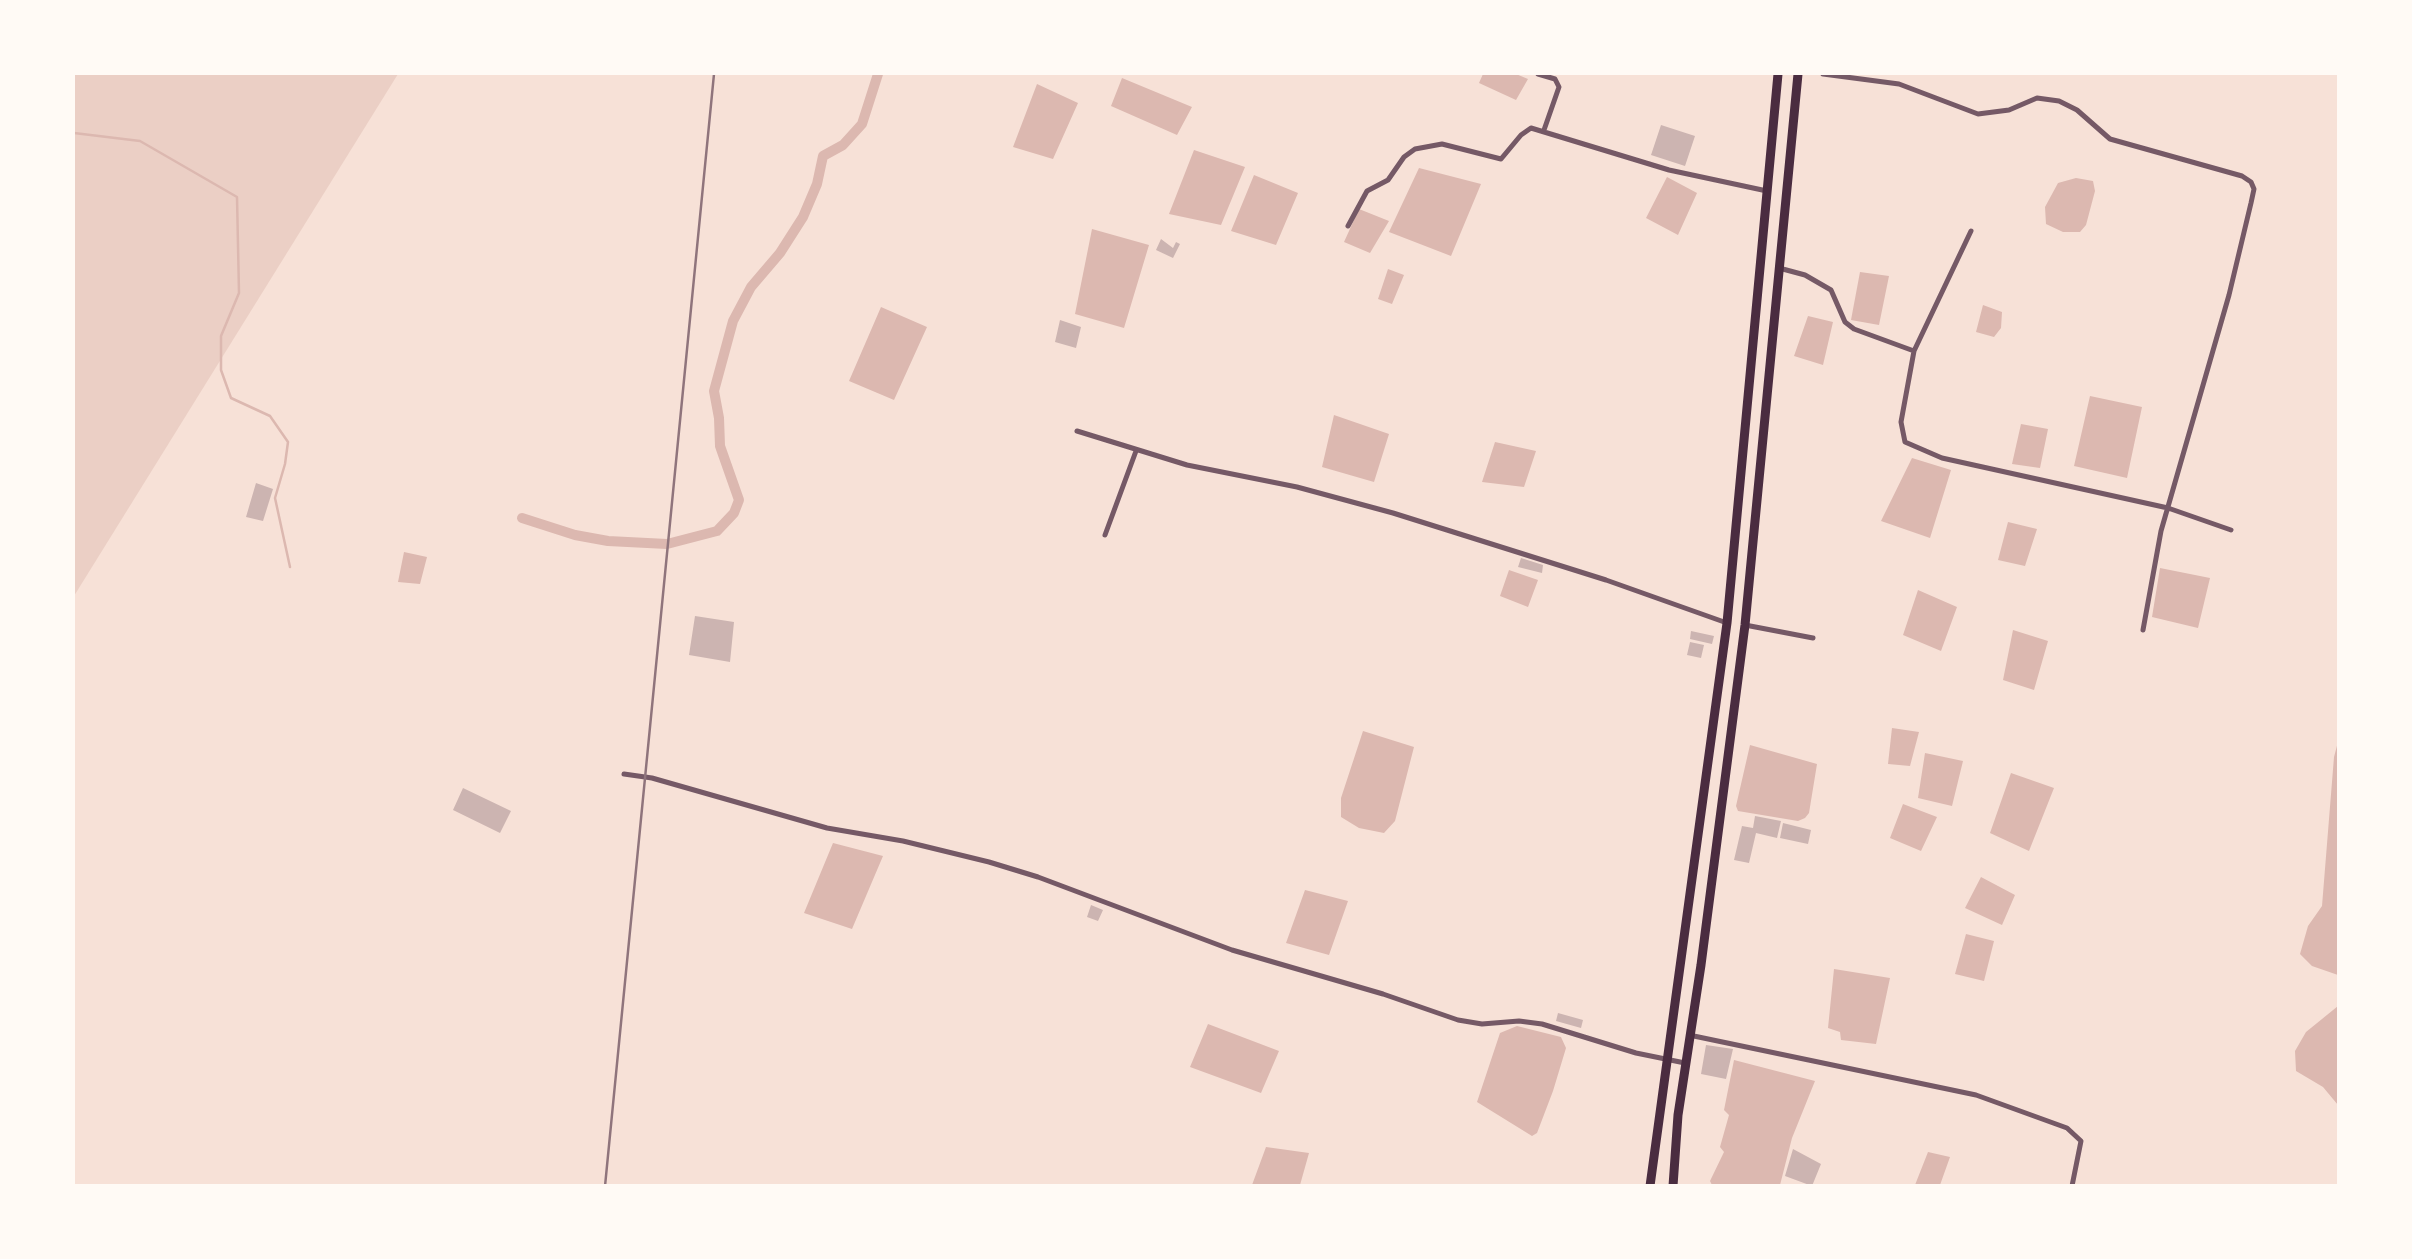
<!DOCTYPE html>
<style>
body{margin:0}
#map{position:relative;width:2412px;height:1259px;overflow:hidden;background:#f7e1d7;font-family:"PT Sans Narrow",sans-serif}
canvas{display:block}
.frame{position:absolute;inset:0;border:75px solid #fffaf5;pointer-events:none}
</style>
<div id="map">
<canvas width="2412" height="1259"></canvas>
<div class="frame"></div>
</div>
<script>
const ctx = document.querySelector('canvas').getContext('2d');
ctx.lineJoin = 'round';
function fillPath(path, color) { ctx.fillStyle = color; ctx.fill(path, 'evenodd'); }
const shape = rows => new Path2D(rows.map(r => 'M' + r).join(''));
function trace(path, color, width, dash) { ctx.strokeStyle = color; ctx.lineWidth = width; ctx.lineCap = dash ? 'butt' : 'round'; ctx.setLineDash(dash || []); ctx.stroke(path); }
const green = shape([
 [74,74,398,74,74,596]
]);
const water = shape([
 [1483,74,1516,74,1528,79,1516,100,1479,83],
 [1122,78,1192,107,1177,135,1111,106],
 [1037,84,1078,103,1053,159,1013,147],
 [1194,150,1245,167,1221,225,1169,214],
 [1419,168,1481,184,1451,256,1389,232],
 [1254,175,1298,193,1276,245,1231,231],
 [1667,177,1697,193,1678,235,1646,218],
 [2076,178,2093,181,2095,191,2086,225,2080,232,2063,232,2046,224,2045,207,2058,183],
 [1359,209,1389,221,1370,253,1344,242],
 [1092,229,1149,245,1124,328,1075,314],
 [1388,269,1404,275,1392,304,1378,299],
 [1860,272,1889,276,1879,325,1851,320],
 [1983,305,2002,312,2001,328,1994,337,1976,332],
 [881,307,927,327,894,400,849,381],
 [1808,316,1833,322,1823,365,1794,356],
 [2090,396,2142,407,2127,478,2074,466],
 [1334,415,1389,434,1374,482,1322,467],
 [2021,424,2048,429,2040,468,2012,464],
 [1495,442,1536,451,1524,487,1482,482],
 [1912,458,1951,470,1930,538,1881,521],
 [2008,522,2037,529,2025,566,1998,560],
 [404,552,427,557,420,584,398,582],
 [2160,568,2210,578,2198,628,2152,617],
 [1509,570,1538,580,1528,607,1500,596],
 [1918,590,1957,607,1941,651,1903,635],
 [2013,630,2048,641,2034,690,2003,680],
 [1892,728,1919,732,1910,766,1888,764],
 [1363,731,1414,747,1395,821,1384,833,1359,828,1341,817,1341,798],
 [2338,742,2338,975,2312,966,2300,954,2308,926,2322,906,2334,757],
 [1750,745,1817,764,1809,813,1805,818,1798,821,1738,811,1736,806],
 [1925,753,1963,761,1952,806,1918,798],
 [2011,773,2054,788,2029,851,1990,833],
 [1903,804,1937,817,1921,851,1890,838],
 [833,843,883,856,852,929,804,913],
 [1981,877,2015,895,2002,925,1965,908],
 [1305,890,1348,901,1329,955,1286,943],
 [1966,934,1994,941,1984,981,1955,974],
 [1834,969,1890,978,1876,1044,1841,1040,1840,1032,1828,1028],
 [2338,1006,2338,1105,2323,1087,2296,1071,2295,1051,2306,1032],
 [1208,1024,1279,1051,1261,1093,1190,1067],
 [1517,1026,1561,1037,1566,1048,1553,1091,1537,1133,1532,1136,1477,1102,1500,1033],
 [1734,1060,1815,1081,1792,1138,1780,1185,1712,1185,1710,1181,1724,1152,1720,1147,1729,1115,1724,1110],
 [1266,1147,1309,1153,1300,1185,1252,1185],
 [1928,1152,1950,1157,1940,1185,1915,1185]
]);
const stream = shape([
 [74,133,140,141,237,197,239,293,221,336,221,370,231,398,270,416,288,442,285,464,275,498,290,567]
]);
const canal = shape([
 [522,518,575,535,608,541,667,544,717,531,734,513,739,500,720,446,719,418,714,391,733,321,751,287,780,253,803,217,817,184,823,156,843,145,862,124,878,74]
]);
const building = shape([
 [1661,125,1695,136,1685,166,1651,155],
 [1161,239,1173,248,1176,242,1180,244,1173,258,1156,250],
 [1060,320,1081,327,1076,348,1055,342],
 [256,483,273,489,263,521,246,517],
 [1521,558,1543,565,1542,573,1518,567],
 [695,616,734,622,730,662,689,655],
 [1691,631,1714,636,1712,644,1690,639],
 [1690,642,1704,645,1701,658,1687,655],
 [463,788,511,811,500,833,453,810],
 [1755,816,1781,821,1777,838,1756,833,1749,863,1734,860,1742,826,1753,828],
 [1783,823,1811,830,1808,844,1780,838],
 [1091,905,1103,910,1098,921,1087,917],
 [1558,1013,1583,1020,1581,1028,1556,1021],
 [1706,1045,1733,1049,1726,1079,1701,1074],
 [1793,1149,1821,1164,1812,1186,1785,1176]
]);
const minor = shape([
 [1538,74,1555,79,1559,87,1544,130],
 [1823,74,1899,84,1978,114,2009,110,2037,98,2059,101,2077,110,2110,139,2242,176,2251,182,2254,189,2251,203,2229,295,2161,531,2143,630],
 [1348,226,1367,191,1388,180,1404,157,1415,149,1442,144,1501,159,1521,135,1531,128,1669,170,1767,191],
 [1779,268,1805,275,1831,290,1845,322,1854,329,1914,351,1901,422,1905,442,1942,458,2168,508,2231,530],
 [1914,351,1971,231],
 [1077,431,1187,465,1297,487,1393,513,1606,580,1727,623],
 [1105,535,1136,451],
 [1745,625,1813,638],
 [624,774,652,778,827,828,903,841,989,862,1038,877,1232,950,1383,994,1458,1020,1482,1024,1519,1021,1542,1024,1636,1053,1685,1063],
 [1689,1035,1976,1095,2067,1128,2081,1141,2072,1186]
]);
const trunk = shape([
 [1650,1186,1727,623,1778,74],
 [1673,1186,1678,1115,1701,965,1745,625,1798,74]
]);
const rail = shape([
 [605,1186,714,74]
]);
fillPath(green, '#ebcfc5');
fillPath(water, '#dcb8b0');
trace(stream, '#dcb8b0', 2.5);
trace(canal, '#dcb8b0', 10);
fillPath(building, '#ccb4b1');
trace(minor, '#755966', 5);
trace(trunk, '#4a2c40', 9);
trace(rail, '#8f747c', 2.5);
</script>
